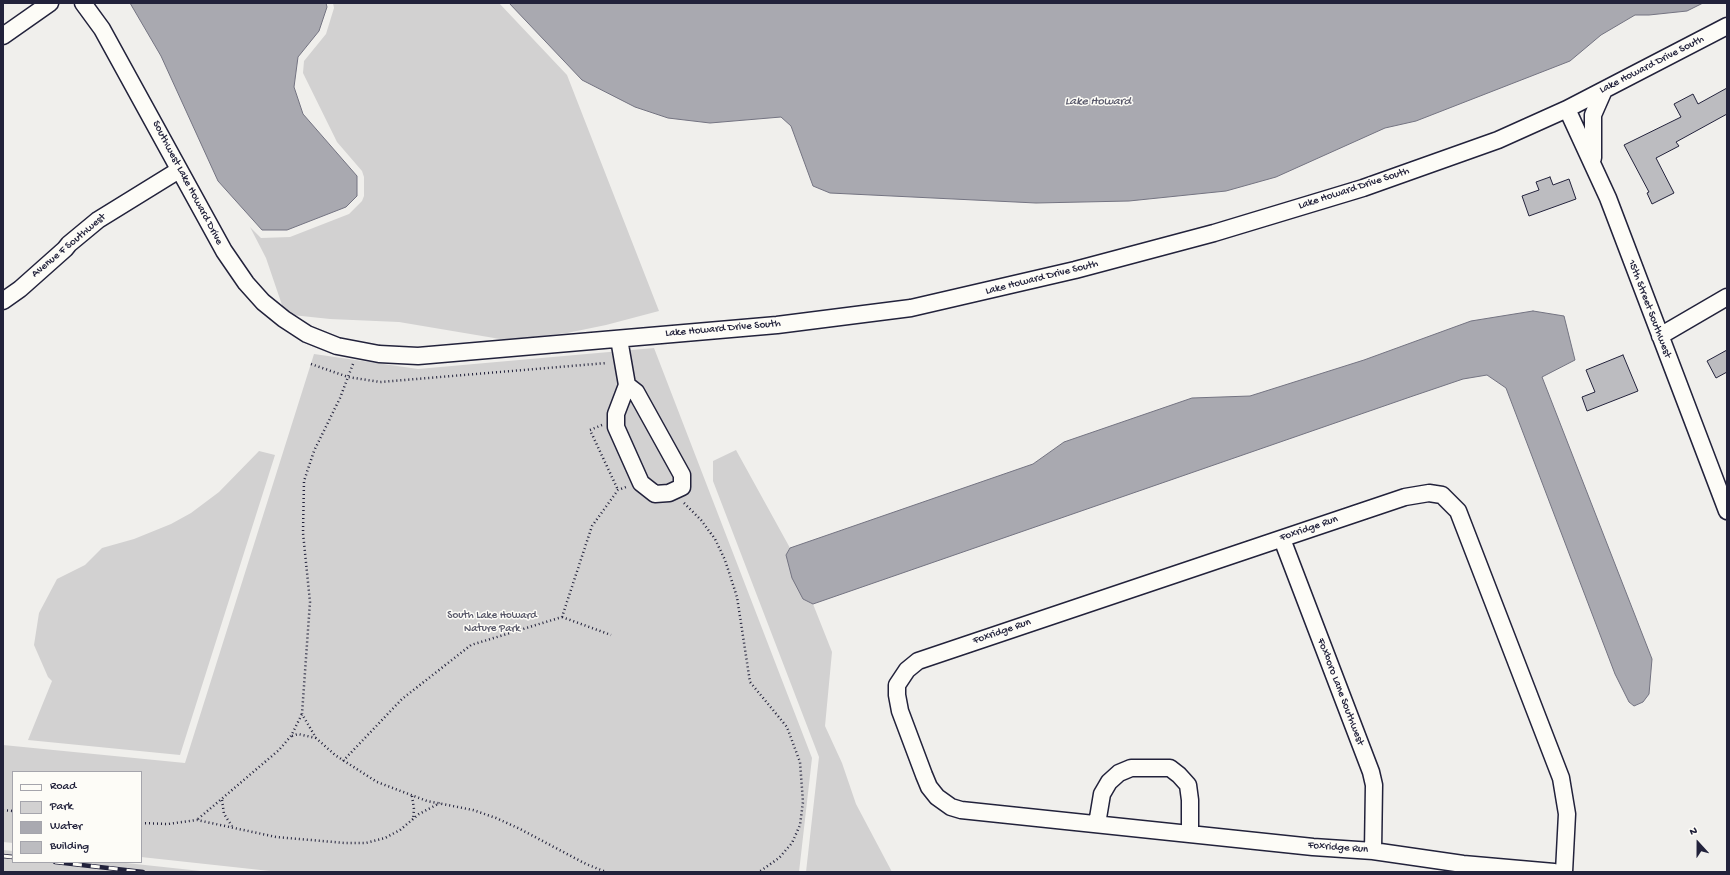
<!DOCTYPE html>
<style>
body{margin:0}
#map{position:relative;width:1730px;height:875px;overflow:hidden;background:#f0efec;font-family:"Gochi Hand",sans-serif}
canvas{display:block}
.frame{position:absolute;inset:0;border:4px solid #22223b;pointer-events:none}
.legend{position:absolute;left:12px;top:771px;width:130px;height:92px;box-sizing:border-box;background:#fdfcf7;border:1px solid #a5a5ac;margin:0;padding:5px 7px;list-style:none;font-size:12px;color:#22223b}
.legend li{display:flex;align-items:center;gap:8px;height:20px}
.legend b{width:20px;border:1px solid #a5a5ac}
.north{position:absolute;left:1678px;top:823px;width:40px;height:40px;-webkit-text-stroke:3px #fdfcf7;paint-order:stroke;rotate:339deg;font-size:11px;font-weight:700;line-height:16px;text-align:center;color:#22223b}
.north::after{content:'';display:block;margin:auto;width:14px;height:18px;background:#22223b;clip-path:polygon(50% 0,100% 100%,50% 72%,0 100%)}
</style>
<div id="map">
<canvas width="1730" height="875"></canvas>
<div class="frame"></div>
<ul class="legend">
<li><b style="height:5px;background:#fdfcf7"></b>Road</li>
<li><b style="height:11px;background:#d2d1d1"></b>Park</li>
<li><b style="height:11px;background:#a9a9b0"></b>Water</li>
<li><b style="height:11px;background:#bcbcc0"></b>Building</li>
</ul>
<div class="north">N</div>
</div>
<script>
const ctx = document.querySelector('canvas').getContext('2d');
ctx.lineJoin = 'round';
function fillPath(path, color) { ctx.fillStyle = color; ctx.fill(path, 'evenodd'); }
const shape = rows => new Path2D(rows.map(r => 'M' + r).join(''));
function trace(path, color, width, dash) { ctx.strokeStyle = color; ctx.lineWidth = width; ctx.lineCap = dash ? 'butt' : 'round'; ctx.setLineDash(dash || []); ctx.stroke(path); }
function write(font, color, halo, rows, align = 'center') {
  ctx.font = font + ' "Gochi Hand",sans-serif'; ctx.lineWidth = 3; ctx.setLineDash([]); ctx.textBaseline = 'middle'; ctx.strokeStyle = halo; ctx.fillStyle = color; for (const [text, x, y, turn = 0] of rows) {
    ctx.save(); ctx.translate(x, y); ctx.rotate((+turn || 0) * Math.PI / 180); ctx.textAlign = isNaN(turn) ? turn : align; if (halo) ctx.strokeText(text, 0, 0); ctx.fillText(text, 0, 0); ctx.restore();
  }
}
const green = shape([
 [333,3,499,3,567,75,659,311,606,325,567,333,506,340,399,322,330,319,292,315,283,308,266,258,250,227,261,238,290,237,349,214,362,201,364,196,364,177,362,171,337,142,303,73,304,61,326,34,334,8],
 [654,348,812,758,799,872,279,872,141,857,141,772,13,772,13,843,3,842,3,745,185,763,314,354,418,369],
 [736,450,790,548,786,555,803,599,813,604,832,652,825,726,842,763,856,804,892,872,806,872,819,757,713,481,713,461],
 [259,451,275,455,180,755,28,740,52,681,48,677,34,645,39,613,57,579,85,565,102,548,134,539,171,524,191,513,219,492],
 [3,850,13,851,13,862,117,862,210,872,3,872]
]);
const water = shape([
 [130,3,326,3,327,7,319,31,298,57,294,87,303,114,357,176,357,196,346,207,287,230,262,230,218,181,161,56,130,3],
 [509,3,1703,3,1687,11,1649,15,1635,15,1601,35,1570,61,1416,121,1385,128,1276,177,1226,191,1129,201,1036,203,830,193,813,186,791,126,781,117,710,123,668,118,635,107,582,80,509,3],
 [1533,311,1564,316,1575,360,1542,377,1652,659,1649,694,1643,702,1634,706,1629,702,1615,674,1506,388,1487,375,1463,379,1410,397,813,604,803,599,792,578,786,555,790,548,1033,464,1064,442,1192,398,1250,396,1364,360,1471,321,1533,311]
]);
const building = shape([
 [1727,88,1727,114,1676,142,1679,146,1656,158,1674,193,1652,204,1647,193,1649,192,1624,145,1681,117,1674,104,1693,94,1698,104,1727,88],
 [1550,177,1553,185,1569,179,1576,199,1529,216,1522,196,1539,190,1536,182,1550,177],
 [1727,350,1727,372,1716,378,1707,361,1727,350],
 [1623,355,1638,391,1587,411,1582,397,1595,392,1586,370,1623,355]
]);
const path = shape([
 [311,364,348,377,380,382,607,363],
 [353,364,340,398,314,451,304,481,303,533,310,602,302,714,316,738,335,755,377,782,427,801,473,810,496,818,520,829,586,864,606,872],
 [602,425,590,430,618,490],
 [684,503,701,520,715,539,725,560,737,597,750,682,787,727,800,762,803,802,800,825,792,843,779,858,759,872],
 [562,617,611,635],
 [292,736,298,734,316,738],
 [343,761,402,699,471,645,562,617,592,526,618,490,626,487],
 [412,796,414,809,413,820],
 [222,800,224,814,232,826],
 [3,810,13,811],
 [198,819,279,750,291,736,302,714],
 [141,823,168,824,197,820,276,837,345,843,366,843,385,838,400,830,419,814,440,803]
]);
const minor = shape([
 [83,3,102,29,224,251,246,283,263,302,284,319,307,334,337,346,379,354,418,356,777,325,911,308,1075,270,1214,233,1363,188,1498,140,1567,109,1727,26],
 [3,36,50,3],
 [1567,109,1608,198,1727,511],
 [1593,158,1593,115,1604,90],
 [3,301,20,289,65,249,69,244,98,220,179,170],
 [1660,336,1727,297],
 [619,339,627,385,616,414,616,427,641,483,655,494,669,493,682,487,682,475,636,392,627,385],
 [1282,539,1371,772,1374,785,1373,851],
 [1097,824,1102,794,1109,782,1119,773,1131,768,1170,768,1179,775,1188,785,1190,800,1190,833],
 [1554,872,1463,864,1373,851,1313,847,961,810,951,807,937,797,929,787,924,775,900,711,897,695,897,685,907,670,918,661,1405,497,1429,493,1442,495,1458,511,1561,778,1567,814,1564,872]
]);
const rail = shape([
 [3,856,13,857],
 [55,862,143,872]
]);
const streetNames = [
 ["Lake Howard Drive South",1652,65,-27],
 ["Southwest Lake Howard Drive",187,183,62],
 ["Lake Howard Drive South",1354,189,-18],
 ["Avenue F Southwest",69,246,-40],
 ["Lake Howard Drive South",1042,278,-14],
 ["15th Street Southwest",1649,309,69],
 ["Lake Howard Drive South",723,329,-5],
 ["Foxridge Run",1309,529,-19],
 ["Foxridge Run",1002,632,-19],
 ["Foxboro Lane Southwest",1340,692,69],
 ["Foxridge Run",1338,848,4]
];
const parkNames = [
 ["South Lake Howard",492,616],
 ["Nature Park",492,629]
];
const waterNames = [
 ["Lake Howard",1098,102]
];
fillPath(green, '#d2d1d1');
fillPath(water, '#a9a9b0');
trace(water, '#737381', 1);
fillPath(building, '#bcbcc0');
trace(building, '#22223b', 1);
trace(minor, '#22223b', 19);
trace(path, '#22223b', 2.5, [1, 3]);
trace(minor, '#fdfcf7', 16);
trace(rail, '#22223b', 4.5);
trace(rail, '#fdfcf7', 3, [9]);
write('11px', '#22223b', '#fdfcf7', streetNames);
write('11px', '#575768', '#fdfcf7', parkNames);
write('italic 12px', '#58586a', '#fdfcf7', waterNames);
</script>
